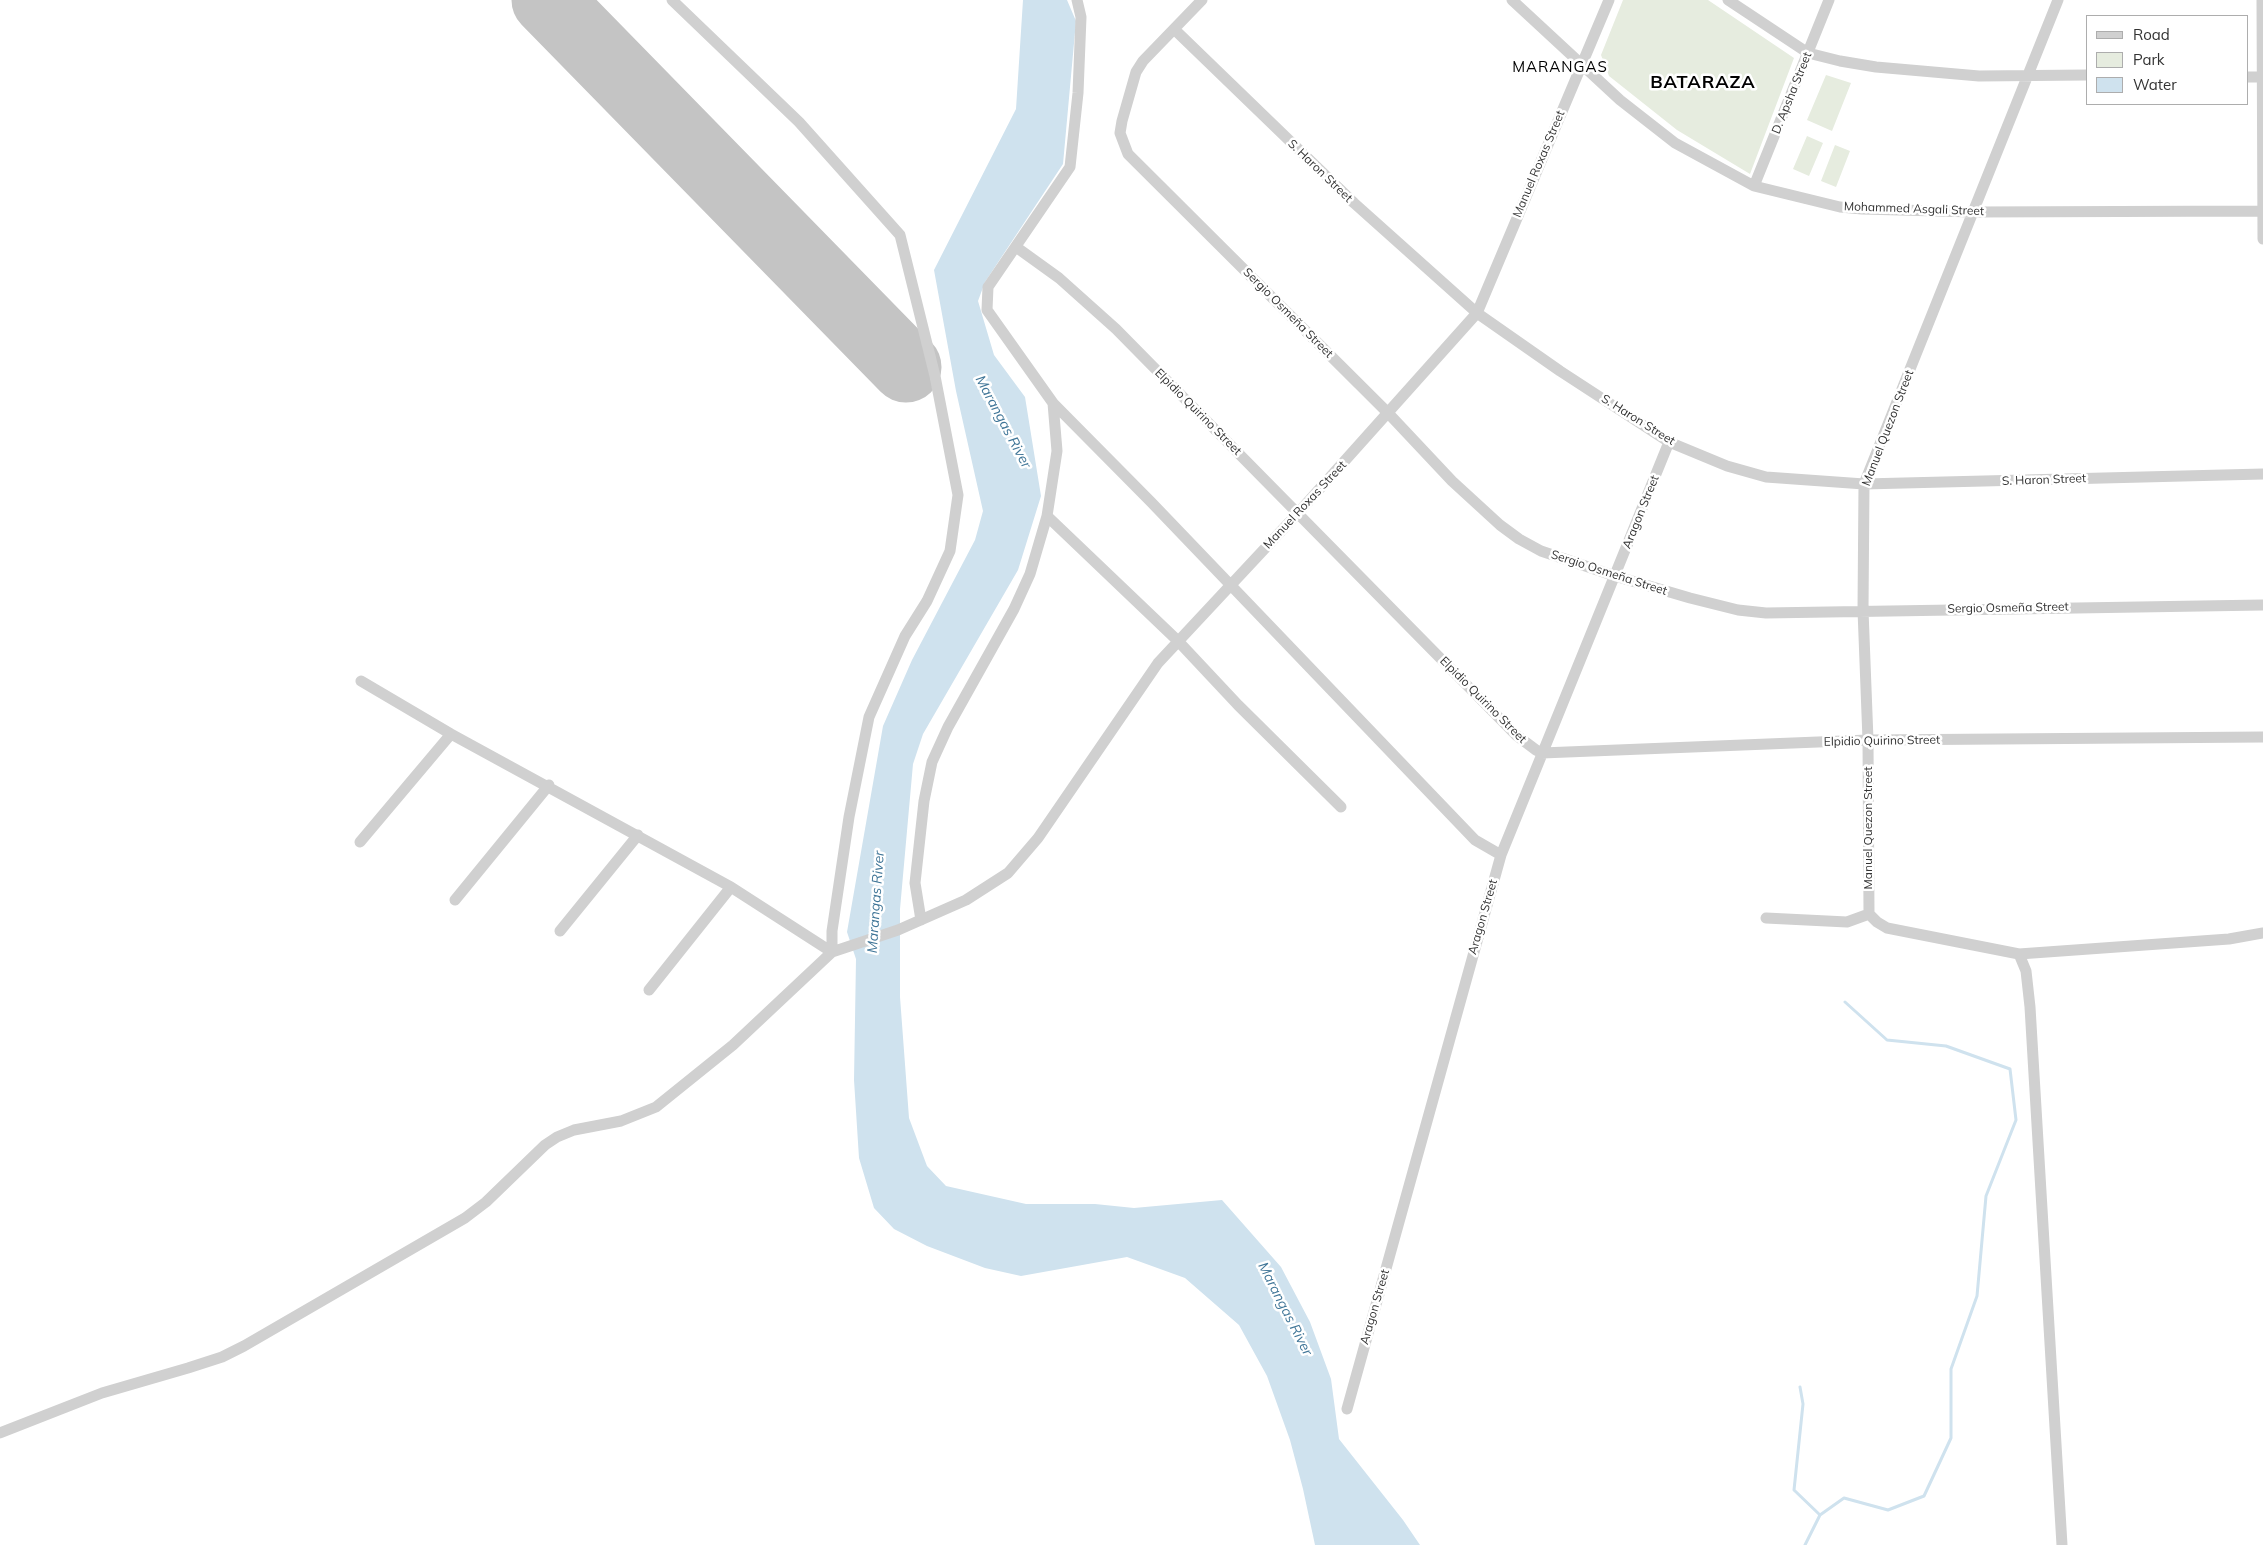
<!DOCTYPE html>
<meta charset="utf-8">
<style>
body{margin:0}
#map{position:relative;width:2263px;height:1545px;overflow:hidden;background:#fff;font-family:Mulish,sans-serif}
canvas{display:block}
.legend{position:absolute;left:2086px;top:15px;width:162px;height:90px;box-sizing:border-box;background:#fff;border:1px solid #adadad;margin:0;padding:6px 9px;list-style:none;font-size:15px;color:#333}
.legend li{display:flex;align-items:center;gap:10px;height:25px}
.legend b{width:25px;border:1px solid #adadad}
</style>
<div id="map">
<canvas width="2263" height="1545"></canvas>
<ul class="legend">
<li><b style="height:6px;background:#d0d0d0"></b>Road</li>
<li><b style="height:14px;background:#e6ecdf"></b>Park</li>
<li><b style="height:14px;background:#cfe2ee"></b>Water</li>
</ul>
</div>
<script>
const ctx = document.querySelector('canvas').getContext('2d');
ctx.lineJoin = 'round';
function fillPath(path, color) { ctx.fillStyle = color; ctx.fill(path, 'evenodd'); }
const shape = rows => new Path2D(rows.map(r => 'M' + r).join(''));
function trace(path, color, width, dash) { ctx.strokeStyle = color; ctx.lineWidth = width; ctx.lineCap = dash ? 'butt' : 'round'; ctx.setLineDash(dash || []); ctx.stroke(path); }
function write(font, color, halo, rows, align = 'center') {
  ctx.font = font + ' Mulish,sans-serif'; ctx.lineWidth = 5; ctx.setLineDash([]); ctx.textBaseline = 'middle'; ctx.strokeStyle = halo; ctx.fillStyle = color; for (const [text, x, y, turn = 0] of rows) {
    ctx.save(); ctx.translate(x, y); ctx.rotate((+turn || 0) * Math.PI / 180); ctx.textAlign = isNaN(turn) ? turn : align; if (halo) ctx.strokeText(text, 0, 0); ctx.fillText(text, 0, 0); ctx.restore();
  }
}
const green = shape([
 [1623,0,1708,0,1794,58,1750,174,1677,130,1609,76,1601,55],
 [1826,75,1851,83,1832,131,1807,120],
 [1807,136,1823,143,1809,176,1793,169],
 [1835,145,1850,151,1836,187,1821,181]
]);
const water = shape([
 [1023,0,1067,0,1076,21,1063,164,985,282,978,301,994,355,1025,397,1041,496,1018,570,923,734,913,764,900,909,900,997,909,1118,927,1166,946,1186,1026,1204,1095,1204,1134,1208,1222,1200,1281,1267,1310,1322,1331,1379,1339,1439,1403,1520,1420,1545,1315,1545,1303,1489,1290,1440,1267,1376,1239,1325,1185,1278,1127,1257,1021,1276,985,1268,927,1246,894,1229,874,1208,859,1158,854,1080,856,959,847,932,883,726,912,660,975,540,983,511,956,391,934,270,1016,109]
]);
const stream = shape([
 [1800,1387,1803,1404,1794,1490,1820,1515],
 [1805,1545,1820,1515,1844,1498,1888,1510,1924,1496,1951,1438,1951,1369,1977,1296,1986,1196,2016,1120,2010,1069,1946,1046,1887,1040,1845,1002]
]);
const runway = shape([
 [547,0,906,367]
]);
const minor = shape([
 [672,0,799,122,900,235,935,376,958,495,950,551,927,601,905,636,869,717,849,817,832,931,832,952],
 [1202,0,1143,61,1136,72,1122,121,1120,133,1128,154,1389,414,1452,481,1500,525,1519,539,1541,551,1615,576,1690,598,1738,610,1766,613,2263,605],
 [1512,0,1620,100,1675,143,1754,186,1840,207,1862,209,1974,212,2263,211],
 [1728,0,1808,53,1840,61,1876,67,1979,76,2087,75],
 [2262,0,2263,239],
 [1174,29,1354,203,1477,313,1560,371,1669,442,1727,466,1766,477,1864,484,2263,474],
 [2247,77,2263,77],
 [1754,186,1829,0],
 [1016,247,1059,278,1116,329,1516,735,1536,750,1542,753,1868,740,2263,737],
 [1053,403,1151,502,1475,840,1501,855],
 [1047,516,1178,641,1238,705,1341,807],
 [361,681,451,734,731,887,832,952],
 [360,842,451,734],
 [455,900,549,785],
 [1869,914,1868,740,1863,610,1864,484,2058,0],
 [1869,914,1877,922,1887,928,2019,954,2229,939,2263,933],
 [1766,918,1847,922,1869,914],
 [921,920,915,883,924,801,932,762,948,727,1014,609,1030,574,1047,516,1057,451,1053,403,987,310,988,287,1070,167,1078,93,1081,17,1077,0],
 [560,931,638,835],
 [2019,954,2026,971,2030,1007,2062,1545],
 [649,990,731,887],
 [1347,1409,1501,855,1669,442],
 [0,1433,102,1393,188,1368,222,1357,244,1346,465,1218,486,1202,545,1145,557,1137,574,1130,621,1121,656,1107,733,1045,832,952,898,930,966,900,1008,873,1038,838,1158,663,1298,513,1477,313,1609,0]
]);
const streetNames = [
 ["D. Apsha Street",1792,93,-68],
 ["Manuel Roxas Street",1539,164,-67],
 ["S. Haron Street",1320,171,44],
 ["Mohammed Asgali Street",1914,209,2],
 ["Sergio Osmeña Street",1288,313,45],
 ["Elpidio Quirino Street",1198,412,45],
 ["S. Haron Street",1638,420,32],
 ["Manuel Quezon Street",1888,428,-69],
 ["S. Haron Street",2044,480,-2],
 ["Manuel Roxas Street",1305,505,-47],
 ["Aragon Street",1641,512,-68],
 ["Sergio Osmeña Street",1609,573,18],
 ["Sergio Osmeña Street",2008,608,-1],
 ["Elpidio Quirino Street",1483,700,45],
 ["Elpidio Quirino Street",1882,741,-1],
 ["Manuel Quezon Street",1868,828,-90],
 ["Aragon Street",1483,917,-74],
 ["Aragon Street",1375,1307,-74]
];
const waterNames = [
 ["Marangas River",1003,422,62],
 ["Marangas River",876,902,-86],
 ["Marangas River",1285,1309,63]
];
const quarterNames = [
 ["MARANGAS",1560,67]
];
const districtNames = [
 ["BATARAZA",1703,83]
];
fillPath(green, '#e6ecdf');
fillPath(water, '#cfe2ee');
trace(stream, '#cfe2ee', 3);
trace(runway, '#c4c4c4', 71);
trace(minor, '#d0d0d0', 11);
write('12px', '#333', '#fff', streetNames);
write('italic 14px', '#3f7597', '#fff', waterNames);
ctx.letterSpacing = '1px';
write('15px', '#000', '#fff', quarterNames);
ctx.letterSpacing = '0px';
ctx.letterSpacing = '1px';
write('bold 18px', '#000', '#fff', districtNames);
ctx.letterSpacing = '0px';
</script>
